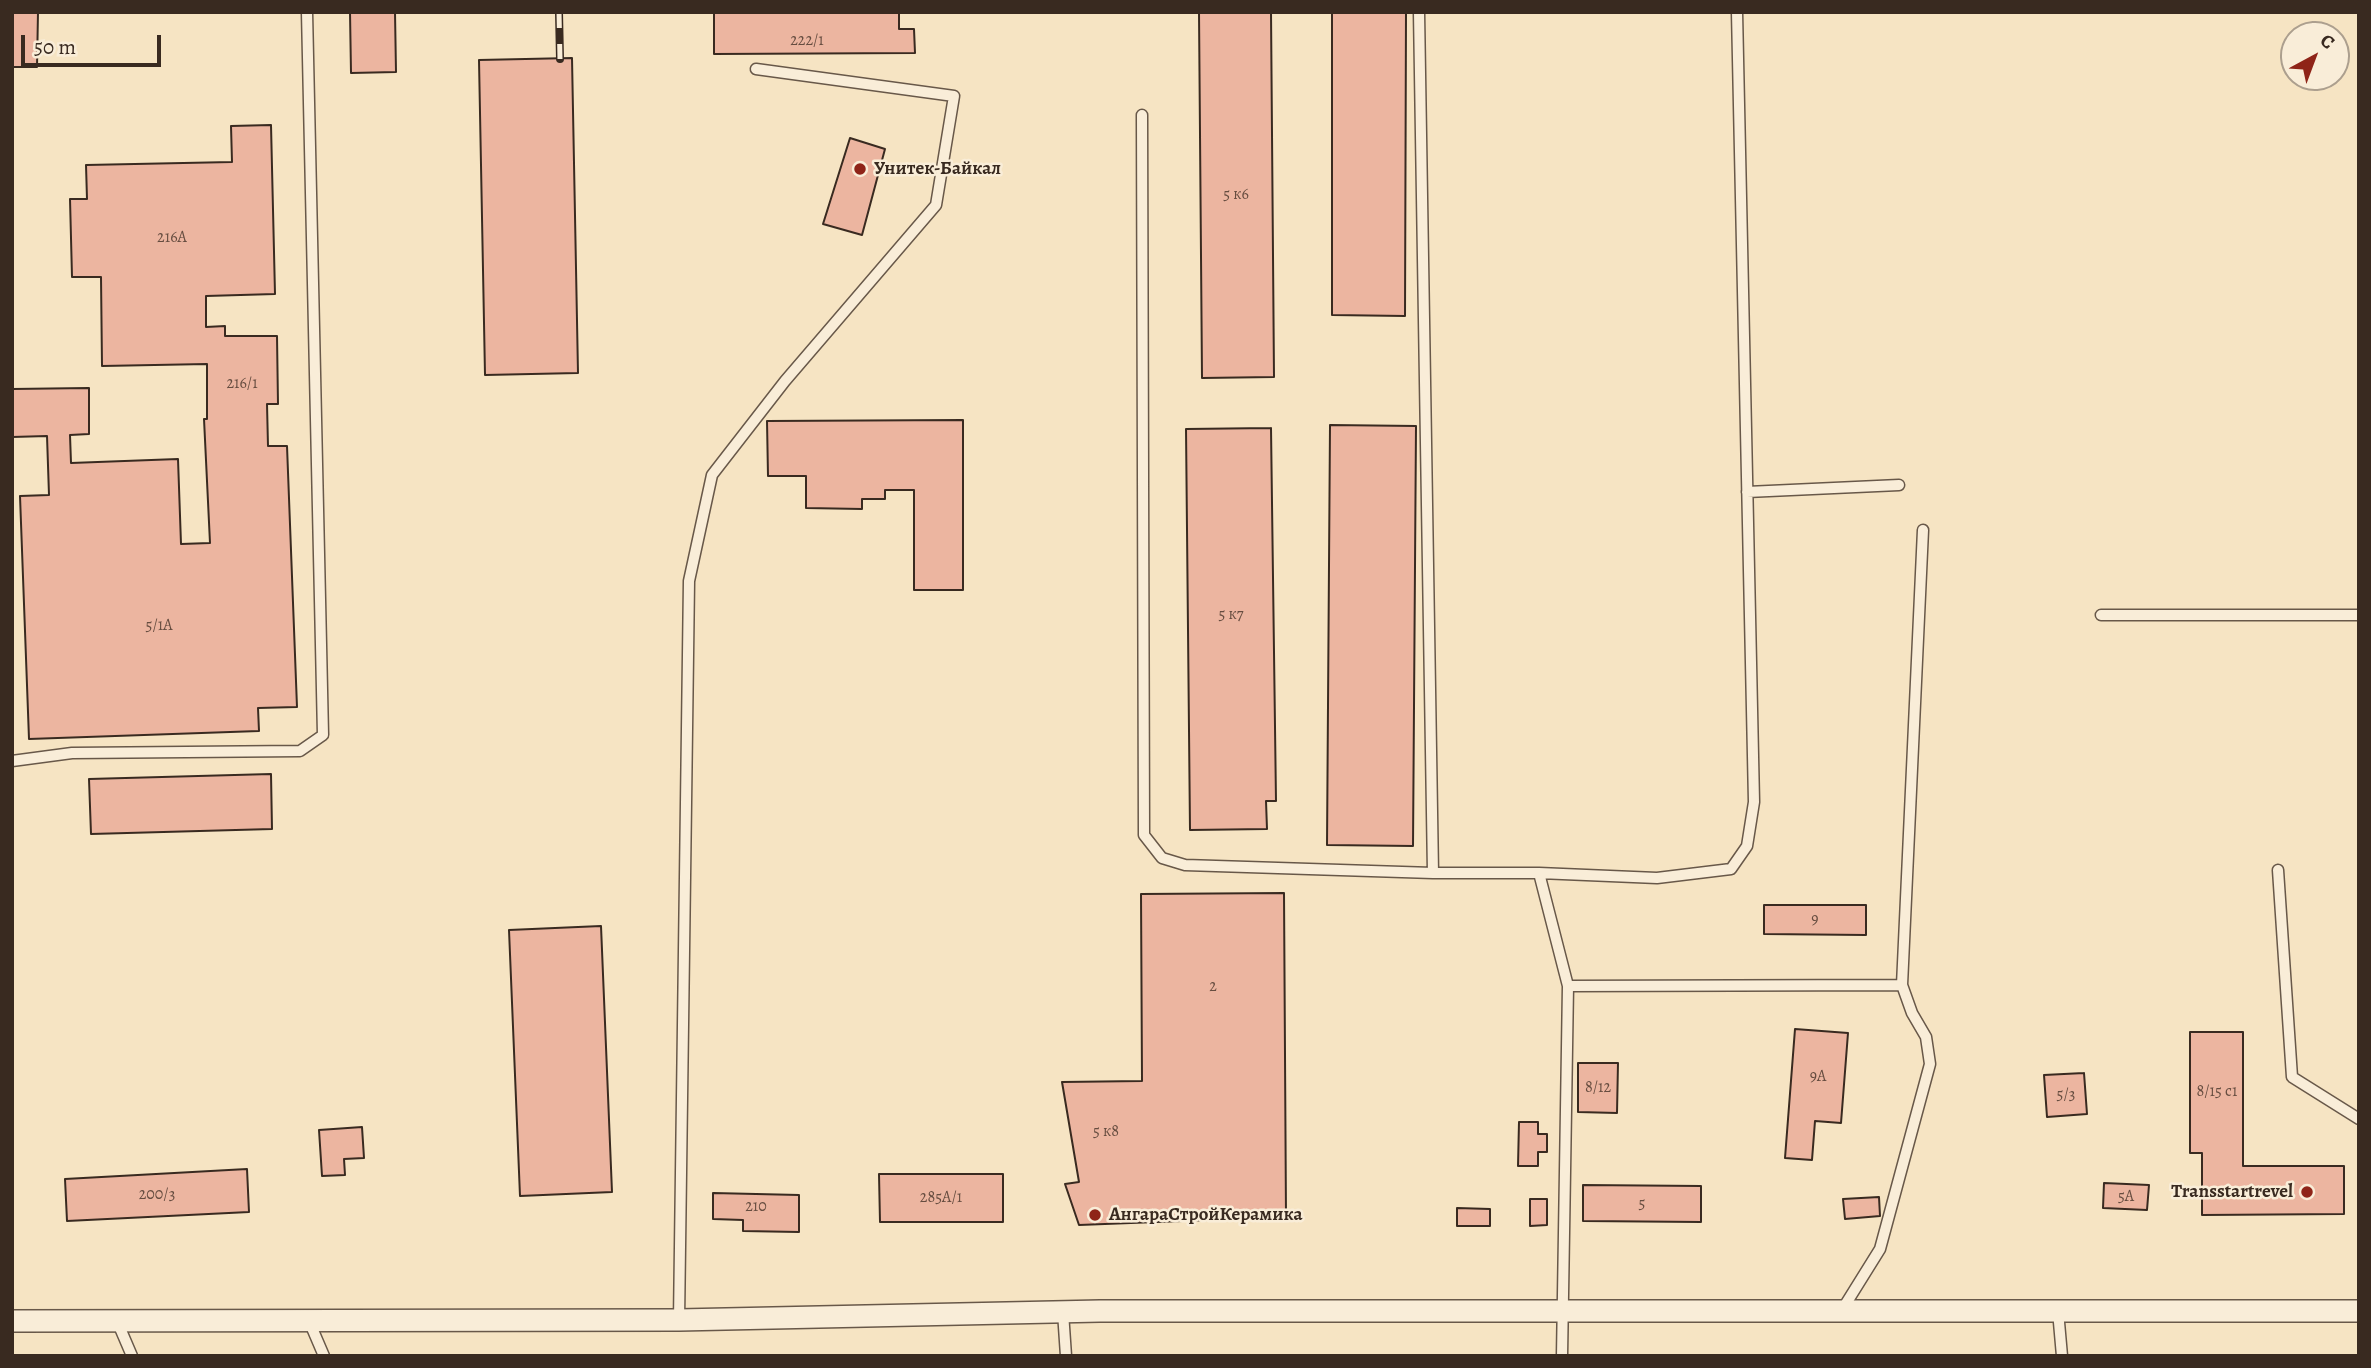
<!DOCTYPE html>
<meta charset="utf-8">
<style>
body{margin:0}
#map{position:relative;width:2371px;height:1368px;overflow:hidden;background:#f6e4c3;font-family:Alegreya,serif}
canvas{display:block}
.frame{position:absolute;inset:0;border:14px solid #392a20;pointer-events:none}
.north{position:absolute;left:2280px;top:21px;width:70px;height:70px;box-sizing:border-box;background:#f9edd8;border:2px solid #ac9f8e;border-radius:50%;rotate:41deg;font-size:19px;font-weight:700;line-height:28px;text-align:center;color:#392a20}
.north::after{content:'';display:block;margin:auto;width:24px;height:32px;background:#8f2418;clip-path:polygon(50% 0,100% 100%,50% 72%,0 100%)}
.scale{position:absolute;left:21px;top:35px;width:140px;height:32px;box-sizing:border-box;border:4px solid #392a20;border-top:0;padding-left:9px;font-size:21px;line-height:24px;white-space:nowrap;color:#392a20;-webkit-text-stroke:5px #f9edd8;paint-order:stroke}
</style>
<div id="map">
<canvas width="2371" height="1368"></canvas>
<div class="frame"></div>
<div class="north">С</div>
<div class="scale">50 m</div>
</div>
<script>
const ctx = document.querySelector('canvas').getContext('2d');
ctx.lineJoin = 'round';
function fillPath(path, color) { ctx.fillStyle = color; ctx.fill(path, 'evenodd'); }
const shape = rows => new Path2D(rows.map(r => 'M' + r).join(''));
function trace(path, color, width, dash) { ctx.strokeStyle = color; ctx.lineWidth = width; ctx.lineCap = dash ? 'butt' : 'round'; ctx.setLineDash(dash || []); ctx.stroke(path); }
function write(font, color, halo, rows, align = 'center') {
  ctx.font = font + ' Alegreya,serif'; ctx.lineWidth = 5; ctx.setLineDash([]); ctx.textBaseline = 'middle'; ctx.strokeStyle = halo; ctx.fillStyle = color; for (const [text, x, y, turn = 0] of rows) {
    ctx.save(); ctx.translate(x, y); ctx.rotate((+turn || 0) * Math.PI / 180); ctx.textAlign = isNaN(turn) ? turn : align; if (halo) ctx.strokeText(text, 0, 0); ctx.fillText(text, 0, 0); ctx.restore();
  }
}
const building = shape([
 [12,12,38,12,37,67,12,67,12,12],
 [350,12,395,12,396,72,351,73,350,12],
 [714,12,899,12,899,29,914,29,915,53,714,54,714,12],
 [1199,12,1271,12,1274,377,1202,378,1199,12],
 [1332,12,1406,12,1405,316,1332,315,1332,12],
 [572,58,578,373,485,375,479,60,572,58],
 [271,125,275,294,206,296,206,327,225,326,225,336,277,336,278,404,267,404,268,446,287,446,297,707,258,708,259,731,29,739,20,496,49,495,47,436,12,437,12,389,89,388,89,434,70,435,71,463,178,459,181,544,210,543,204,419,207,419,207,364,102,366,101,277,72,277,70,199,87,199,86,165,232,162,231,126,271,125],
 [850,138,885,149,862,235,823,224,850,138],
 [963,420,963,590,914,590,914,490,885,490,885,499,862,499,862,509,806,508,806,476,768,476,767,421,963,420],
 [1330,425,1416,426,1413,846,1327,845,1330,425],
 [1271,428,1276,801,1266,801,1267,829,1190,830,1186,429,1271,428],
 [271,774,272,829,91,834,89,779,271,774],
 [1284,893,1286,1217,1079,1225,1065,1184,1079,1182,1062,1082,1142,1081,1141,894,1284,893],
 [1764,905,1866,905,1866,935,1764,934,1764,905],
 [601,926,612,1192,520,1196,509,930,601,926],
 [1795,1029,1848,1033,1841,1123,1815,1121,1812,1160,1785,1158,1795,1029],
 [2190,1032,2243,1032,2243,1166,2344,1166,2344,1214,2202,1215,2202,1153,2190,1153,2190,1032],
 [1578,1063,1618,1063,1617,1113,1578,1112,1578,1063],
 [2084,1073,2087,1114,2047,1117,2044,1075,2084,1073],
 [1519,1122,1538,1122,1538,1134,1547,1134,1547,1152,1538,1152,1538,1166,1518,1166,1519,1122],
 [362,1127,364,1158,344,1159,345,1175,322,1176,319,1130,362,1127],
 [247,1169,249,1212,67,1221,65,1179,247,1169],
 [879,1174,1003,1174,1003,1222,880,1222,879,1174],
 [2104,1183,2149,1185,2147,1210,2103,1208,2104,1183],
 [1583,1185,1701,1186,1701,1222,1583,1221,1583,1185],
 [713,1193,799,1195,799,1232,743,1231,743,1220,713,1219,713,1193],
 [1879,1197,1880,1216,1845,1219,1843,1199,1879,1197],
 [1530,1199,1547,1199,1547,1225,1530,1226,1530,1199],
 [1457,1208,1490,1209,1490,1226,1457,1226,1457,1208]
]);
const service = shape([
 [1419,12,1433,873],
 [1142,115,1144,835,1162,858,1185,865,1433,873,1539,873,1568,986],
 [1747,492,1899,485],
 [2101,615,2359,615],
 [12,761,72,753,300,751,323,735,307,12],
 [2278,870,2292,1077,2359,1119],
 [1539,873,1657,878,1731,869,1747,846,1754,802,1737,12],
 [1842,1310,1880,1249,1930,1064,1926,1037,1912,1013,1902,985],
 [2058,1311,2062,1356],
 [1063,1312,1066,1356],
 [679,1320,689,581,712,475,785,381,936,205,954,96,756,69],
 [117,1321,132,1356],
 [309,1321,324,1356],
 [1562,1356,1568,986,1902,985,1923,530]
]);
const minor = shape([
 [12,1321,679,1320,1100,1311,2359,1311]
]);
const rail = shape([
 [559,12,560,59]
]);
const markers = [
 [860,169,7,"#8f2418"],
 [2307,1192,7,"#8f2418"],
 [1095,1215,7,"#8f2418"]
];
const numberNames = [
 ["222/1",807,41],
 ["5 к6",1236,195],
 ["216А",172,238],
 ["216/1",242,384],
 ["5 к7",1231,615],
 ["5/1А",159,626],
 ["9",1815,920],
 ["2",1213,987],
 ["9А",1818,1077],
 ["8/12",1598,1088],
 ["8/15 с1",2217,1092],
 ["5/3",2066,1095],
 ["5 к8",1106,1132],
 ["200/3",157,1195],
 ["5А",2126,1197],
 ["285А/1",941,1198],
 ["5",1642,1204],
 ["210",756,1207]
];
const poiNames = [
 ["Унитек-Байкал",874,169],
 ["Transstartrevel",2293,1192,"right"],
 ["АнгараСтройКерамика",1109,1215]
];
fillPath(building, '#ecb5a0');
trace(building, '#392a20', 2);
trace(service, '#685849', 13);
trace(minor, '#685849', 24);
trace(service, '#f9edd8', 10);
trace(minor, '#f9edd8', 21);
trace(rail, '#392a20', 8);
trace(rail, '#f9edd8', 5, [16]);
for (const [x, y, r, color] of markers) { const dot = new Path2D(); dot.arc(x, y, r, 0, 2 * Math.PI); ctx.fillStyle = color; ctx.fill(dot); trace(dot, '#f9edd8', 2.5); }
write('16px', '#664d40', null, numberNames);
write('bold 19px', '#392a20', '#f9edd8', poiNames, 'left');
</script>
